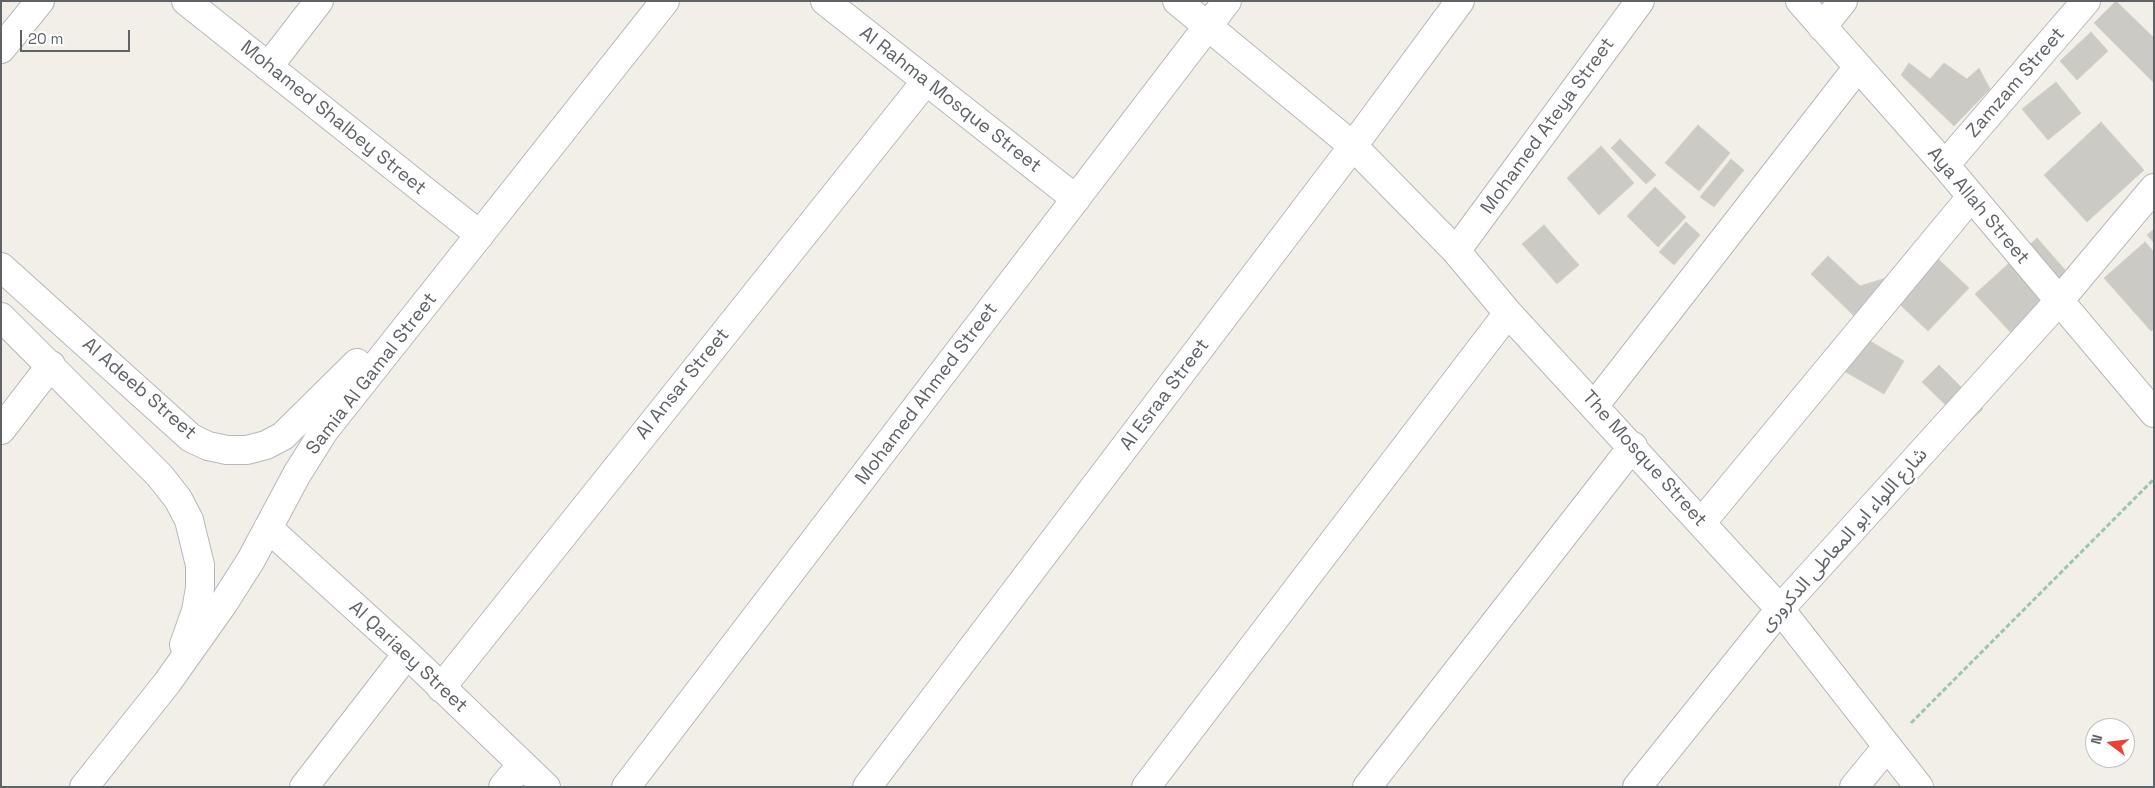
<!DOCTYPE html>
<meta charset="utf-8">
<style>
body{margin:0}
#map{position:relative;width:2155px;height:788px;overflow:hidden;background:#f1efe8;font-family:"Space Grotesk",sans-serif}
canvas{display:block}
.frame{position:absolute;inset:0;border:2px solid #5f6368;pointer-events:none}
.north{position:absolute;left:2085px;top:718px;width:50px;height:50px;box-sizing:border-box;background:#fff;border:1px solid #bfc1c3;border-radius:50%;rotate:285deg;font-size:14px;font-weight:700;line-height:20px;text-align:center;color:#5f6368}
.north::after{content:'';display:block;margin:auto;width:18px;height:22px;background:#ea4335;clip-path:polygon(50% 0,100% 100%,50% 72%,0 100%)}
.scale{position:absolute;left:20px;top:30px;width:110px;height:22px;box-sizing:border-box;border:2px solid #5f6368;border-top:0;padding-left:6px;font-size:15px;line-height:18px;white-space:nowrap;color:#5f6368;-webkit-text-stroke:4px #fff;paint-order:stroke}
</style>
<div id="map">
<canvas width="2155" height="788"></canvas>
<div class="frame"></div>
<div class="north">N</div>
<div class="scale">20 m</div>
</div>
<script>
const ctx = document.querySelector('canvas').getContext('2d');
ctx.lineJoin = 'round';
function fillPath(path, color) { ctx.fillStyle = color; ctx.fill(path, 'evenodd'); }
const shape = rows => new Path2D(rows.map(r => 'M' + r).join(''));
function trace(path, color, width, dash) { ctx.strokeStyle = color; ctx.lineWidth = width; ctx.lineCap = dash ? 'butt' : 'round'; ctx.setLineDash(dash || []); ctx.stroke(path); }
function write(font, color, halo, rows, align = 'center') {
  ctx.font = font + ' "Space Grotesk","Noto Sans Arabic",sans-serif'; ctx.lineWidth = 5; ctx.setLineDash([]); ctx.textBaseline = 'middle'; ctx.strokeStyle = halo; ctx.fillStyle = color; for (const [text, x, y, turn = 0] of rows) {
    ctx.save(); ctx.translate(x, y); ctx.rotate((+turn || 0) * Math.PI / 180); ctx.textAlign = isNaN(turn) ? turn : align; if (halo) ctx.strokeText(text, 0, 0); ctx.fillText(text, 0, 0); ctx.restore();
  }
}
const building = shape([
 [2116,1,2154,38,2153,82,2094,23,2116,1],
 [2091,32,2108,51,2077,80,2060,61,2091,32],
 [1909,63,1930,79,1944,63,1967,79,1979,68,1990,89,1954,126,1901,75,1909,63],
 [2056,82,2081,113,2048,140,2022,109,2056,82],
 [2101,122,2144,170,2087,222,2044,175,2101,122],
 [1698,125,1730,153,1699,191,1665,163,1698,125],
 [1620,139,1656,175,1646,184,1611,148,1620,139],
 [1601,146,1634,183,1599,215,1567,178,1601,146],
 [1731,159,1744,170,1714,207,1700,197,1731,159],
 [1655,187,1686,217,1658,247,1627,216,1655,187],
 [1686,222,1700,235,1674,265,1659,252,1686,222],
 [1544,225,1579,265,1557,284,1522,244,1544,225],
 [2154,229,2154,243,2147,235,2154,229],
 [2037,238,2074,280,2014,336,1975,294,2037,238],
 [2145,242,2154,252,2154,329,2151,331,2104,278,2145,242],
 [1828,256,1860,286,1899,274,1856,318,1811,274,1828,256],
 [1935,256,1969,288,1928,331,1894,299,1935,256],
 [1863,337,1904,361,1884,394,1844,371,1863,337],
 [1939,365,1983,409,1966,425,1922,382,1939,365]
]);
const path = shape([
 [1911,723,2154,479]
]);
const minor = shape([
 [186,1,480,235],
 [825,1,1076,199],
 [1177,1,1353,146,1456,251,1508,313,1780,609,1919,787],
 [1800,1,1945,165,2154,413],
 [1822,27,1843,1],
 [1,49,40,1],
 [268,67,319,1],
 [1945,165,2086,1],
 [1456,251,1640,1],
 [1,267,191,438,208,446,227,450,247,450,266,445,283,436,357,363],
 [1,317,160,476,178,499,189,520,200,565,200,588,196,611,184,645],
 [1595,405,1858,67],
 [1,430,51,365],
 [1702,522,1971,197],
 [268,528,407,654,546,787],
 [441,688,926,81],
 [84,787,167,683,223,604,251,560,297,474,324,431,665,1],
 [304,787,407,654],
 [503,787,522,764],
 [626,787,1227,1],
 [867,787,1353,146,1460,1],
 [1146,787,1508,313],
 [1367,787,1633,446],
 [1637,787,1780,609,2059,301,2154,188],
 [1854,787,1887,747]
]);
const streetNames = [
 ["Zamzam Street",2016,83,-49],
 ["Al Rahma Mosque Street",950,100,38],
 ["Mohamed Shalbey Street",333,118,39],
 ["Mohamed Ateya Street",1548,126,-54],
 ["Aya Allah Street",1978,206,50],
 ["Samia Al Gamal Street",372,374,-52],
 ["Al Ansar Street",683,384,-51],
 ["Al Adeeb Street",139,389,41],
 ["Mohamed Ahmed Street",927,394,-53],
 ["Al Esraa Street",1165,395,-53],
 ["The Mosque Street",1644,459,48],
 ["شارع اللواء ابو المعاطى الدكرورى",1844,540,-48],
 ["Al Qariaey Street",408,657,43]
];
fillPath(building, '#cccac5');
trace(building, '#d6d1c6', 1);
trace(minor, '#b5b8bc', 30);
trace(path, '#9cc7a9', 3, [5, 2.5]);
trace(minor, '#fff', 28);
write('19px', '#5f6368', '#fff', streetNames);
</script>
